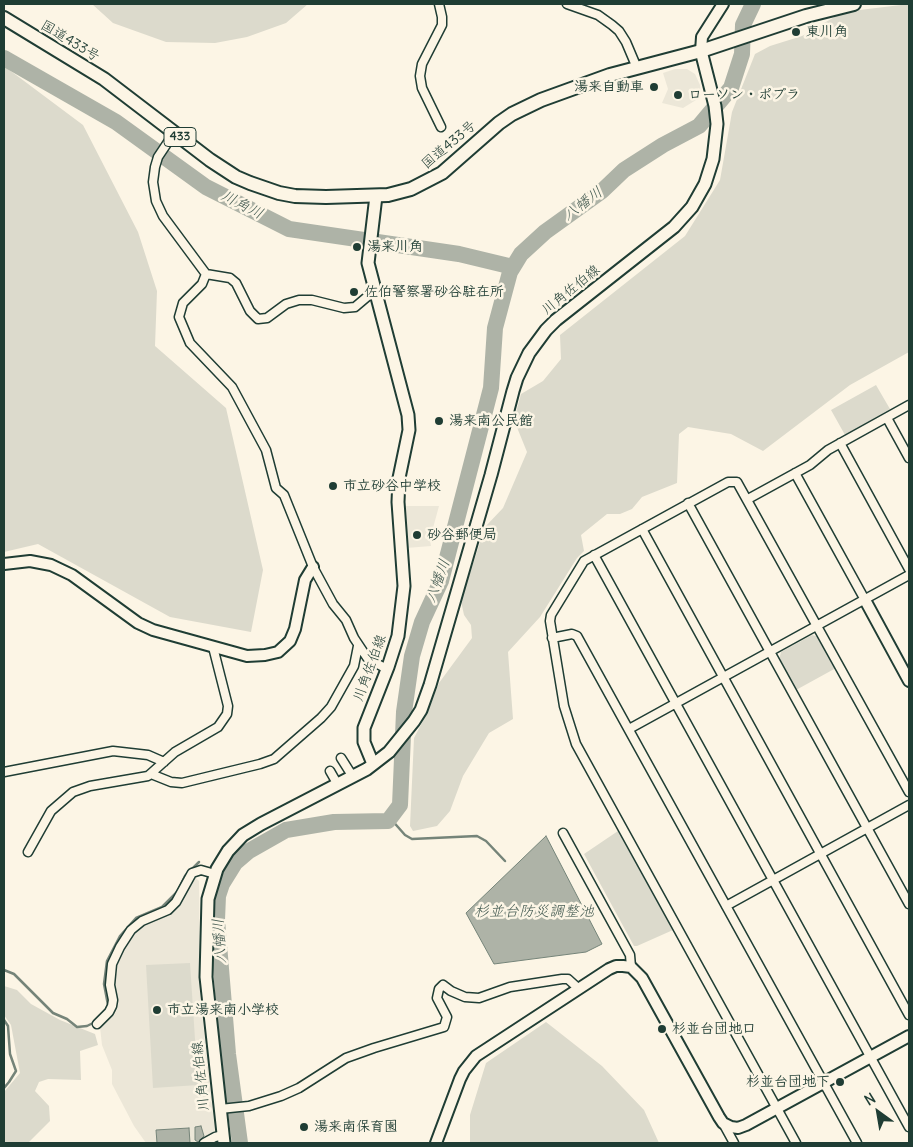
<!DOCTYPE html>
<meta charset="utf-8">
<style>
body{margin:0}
#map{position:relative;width:913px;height:1147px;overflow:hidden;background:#fcf5e5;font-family:Delius,sans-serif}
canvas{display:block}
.frame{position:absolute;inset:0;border:5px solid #1f3d34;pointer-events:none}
.north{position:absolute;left:853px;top:1087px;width:50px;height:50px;-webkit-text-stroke:4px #fcf5e5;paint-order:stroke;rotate:328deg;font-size:14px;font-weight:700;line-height:20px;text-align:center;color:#1f3d34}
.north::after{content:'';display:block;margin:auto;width:18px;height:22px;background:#1f3d34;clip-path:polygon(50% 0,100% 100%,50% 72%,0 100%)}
</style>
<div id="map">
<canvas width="913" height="1147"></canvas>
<div class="frame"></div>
<div class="north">N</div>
</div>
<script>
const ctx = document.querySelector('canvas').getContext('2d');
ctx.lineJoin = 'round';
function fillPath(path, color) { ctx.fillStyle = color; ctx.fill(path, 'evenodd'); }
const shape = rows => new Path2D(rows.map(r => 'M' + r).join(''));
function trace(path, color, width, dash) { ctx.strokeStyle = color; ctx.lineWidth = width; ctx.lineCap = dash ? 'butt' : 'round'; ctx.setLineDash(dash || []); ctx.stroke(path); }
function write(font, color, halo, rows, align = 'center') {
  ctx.font = font + ' Delius,"Klee One",sans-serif'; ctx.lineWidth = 5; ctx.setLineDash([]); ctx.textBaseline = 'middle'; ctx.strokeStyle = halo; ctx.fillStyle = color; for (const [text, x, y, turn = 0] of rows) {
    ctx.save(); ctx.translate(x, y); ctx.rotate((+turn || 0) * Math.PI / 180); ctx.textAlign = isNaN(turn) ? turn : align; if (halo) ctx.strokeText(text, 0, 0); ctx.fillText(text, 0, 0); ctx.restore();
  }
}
const built = shape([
 [675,69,687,69,695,74,700,85,701,97,683,108,662,103,668,89,663,73],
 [403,506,439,506,430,539,431,546,406,548],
 [195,877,199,881,200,995,215,1132,198,1143,146,1143,134,1126,112,1084,112,1070,102,1045,100,1027,107,1018,113,985,115,965,122,948,133,932,147,922,164,916,170,913]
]);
const green = shape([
 [92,4,308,4,286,23,247,37,215,43,166,42,113,23],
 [909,4,909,352,850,385,763,451,731,434,688,427,679,434,677,483,642,497,632,509,620,514,607,514,581,535,584,551,577,558,540,617,508,652,513,719,489,733,463,776,450,811,437,826,413,831,410,826,414,738,427,713,439,683,472,638,471,625,464,615,461,601,485,527,503,508,527,452,514,420,521,394,543,381,561,359,560,335,685,236,720,180,732,112,755,54,770,46,802,36,843,12],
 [4,66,83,125,138,232,157,291,155,346,226,408,263,570,251,632,170,617,38,544,4,552],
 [876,385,890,409,845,435,831,410],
 [812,635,820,637,836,668,796,690,779,660,781,652],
 [618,831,673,930,637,946,634,946,584,854],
 [190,963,198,1085,153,1088,146,965],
 [4,986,17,990,31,1004,60,1020,95,1034,98,1045,80,1051,81,1080,48,1079,39,1082,35,1091,49,1106,50,1121,28,1143,4,1143,4,1092,20,1073,11,1025,4,1015],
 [546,1022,602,1066,644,1110,659,1143,470,1143,470,1115,486,1063]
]);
const water = shape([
 [546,836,602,944,586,952,494,964,466,913,546,836],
 [201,1126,204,1136,198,1142,195,1140,195,1127,201,1126],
 [189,1128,190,1143,157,1143,156,1130,189,1128]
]);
const stream = shape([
 [390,818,405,835,412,839,477,836,486,841,505,861],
 [4,970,14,974,53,1013,67,1019,77,1027,87,1026,95,1022],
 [104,1013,108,1005,104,984,107,961,120,936,136,918,162,907,177,892,185,876,199,862],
 [4,1020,8,1026,10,1054,16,1071,9,1082,4,1088]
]);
const river = shape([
 [4,58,116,122,206,187,289,229,459,254,513,267],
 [240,1143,228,1054,217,920,218,896,222,884,235,863,249,851,286,830,334,822,388,821,400,805,404,712,412,656,422,622,441,581,491,388,495,328,510,272,521,254,545,232,602,191,624,170,663,145,699,126,731,88,742,54,743,25,753,4]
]);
const minor = shape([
 [439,4,442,17,442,25,422,64,420,76,422,88,441,127],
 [567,4,598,15,612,25,619,31,626,42,637,68],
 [174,133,158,157,155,167,153,182,156,201,163,216,206,274,202,284,183,303,179,317,190,343,232,387,266,450,276,488,284,495,313,567,333,604,346,620,354,638,368,659,387,669],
 [206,274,230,278,236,283,250,311,258,319,267,318,286,304,299,300,312,300,344,308,355,307,368,296,375,294],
 [887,418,909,458],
 [840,443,909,569],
 [795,473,865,600],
 [748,499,810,465,828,450,909,405],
 [688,503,909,904],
 [642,529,909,1015],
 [594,555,909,1127],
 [552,638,572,634,577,636,857,1143],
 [629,729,909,575],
 [341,758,353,777],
 [330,771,338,785],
 [4,772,113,751,148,755,164,762],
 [151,774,171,782,182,783,260,764,274,759,321,718,331,707,354,666,358,646],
 [563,833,630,955,631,967],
 [28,852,51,811,73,792,90,786,148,776,175,752,218,727,227,714,228,706,213,647],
 [726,906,909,805],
 [97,1024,109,1012,112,1006,113,1000,110,985,112,964,120,947,131,930,142,921,168,910,176,902,192,873,201,870,215,874],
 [220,1109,249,1106,281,1096,299,1088,346,1058,374,1048,444,1027,447,1017,437,998,439,989,443,985,451,991,465,997,479,998,510,987,562,979,568,979,579,989],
 [723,1123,734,1143],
 [204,1143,215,1137,223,1135],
 [796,1143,576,744,564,706,550,621,551,615,584,561,728,482,737,482,909,792]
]);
const tertiary = shape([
 [701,51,702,37,723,4],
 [4,564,30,561,51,565,72,575,138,623,153,630,247,656,265,655,278,652,290,641,295,629,305,580,313,567],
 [865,600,909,681],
 [436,1143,460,1079,464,1071,476,1056,609,969,616,966,623,966,631,967,642,978,719,1117,723,1123,731,1127,738,1128,746,1125,909,1036]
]);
const secondary = shape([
 [373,764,364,742,364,728,388,667,398,636,404,586,398,502,399,478,409,430,408,415,368,263,376,196],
 [224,1143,206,977,208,899,217,869,228,851,243,835,261,824,367,769,389,752,414,721,421,710,430,685,491,475,513,391,517,378,529,353,546,330,556,320,674,227,692,207,705,184,713,159,717,124,715,106,701,51]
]);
const trunk = shape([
 [4,18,104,79,210,160,236,177,250,183,279,193,295,196,326,197,388,195,411,189,442,173,499,123,512,114,541,100,610,75,701,51,806,16,854,4]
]);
const markers = [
 [796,32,5,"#1f3d34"],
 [654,87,5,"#1f3d34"],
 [678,95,5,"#1f3d34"],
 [357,247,5,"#1f3d34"],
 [354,292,5,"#1f3d34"],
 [439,421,5,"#1f3d34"],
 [333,486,5,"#1f3d34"],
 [417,535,5,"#1f3d34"],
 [157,1010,5,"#1f3d34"],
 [662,1029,5,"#1f3d34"],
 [840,1082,5,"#1f3d34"],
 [304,1127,5,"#1f3d34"]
];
const shields = [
 [180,137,32]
];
const shieldNames = [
 ["433",180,137]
];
const poiNames = [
 ["東川角",806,32],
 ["湯来自動車",644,87,"right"],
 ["ローソン・ポプラ",688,95],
 ["湯来川角",367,247],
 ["佐伯警察署砂谷駐在所",364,292],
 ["湯来南公民館",449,421],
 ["市立砂谷中学校",343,486],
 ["砂谷郵便局",427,535],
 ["市立湯来南小学校",167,1010],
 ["杉並台団地口",672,1029],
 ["杉並台団地下",830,1082,"right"],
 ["湯来南保育園",314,1127]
];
const streetNames = [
 ["国道433号",70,41,31],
 ["国道433号",449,145,-40],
 ["川角佐伯線",571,290,-39],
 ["川角佐伯線",370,668,-70],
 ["川角佐伯線",201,1076,-96]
];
const waterNames = [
 ["八幡川",583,204,-37],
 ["川角川",242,205,27],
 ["八幡川",438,581,-70],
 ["杉並台防災調整池",534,912],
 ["八幡川",220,941,-94]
];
fillPath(built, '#ece7d8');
fillPath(green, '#dcdacc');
fillPath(water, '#aeb3a7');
trace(water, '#758479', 1);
trace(stream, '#758479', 2.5);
trace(river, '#aeb3a7', 16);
trace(minor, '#1f3d34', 11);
trace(tertiary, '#1f3d34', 14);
trace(secondary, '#1f3d34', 15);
trace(trunk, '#1f3d34', 16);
trace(minor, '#fcf5e5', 8);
trace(tertiary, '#fcf5e5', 10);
trace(secondary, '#fcf5e5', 11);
trace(trunk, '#fcf5e5', 12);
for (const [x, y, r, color] of markers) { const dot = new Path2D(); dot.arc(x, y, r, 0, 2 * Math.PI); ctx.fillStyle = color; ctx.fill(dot); trace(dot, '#fcf5e5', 2); }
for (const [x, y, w] of shields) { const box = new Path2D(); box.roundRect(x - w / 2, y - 9.5, w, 19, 4); ctx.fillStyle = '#fcf5e5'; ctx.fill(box); trace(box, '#1f3d34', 1); }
write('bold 12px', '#1f3d34', null, shieldNames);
write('bold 14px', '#1f3d34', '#fcf5e5', poiNames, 'left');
write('14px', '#1f3d34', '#fcf5e5', streetNames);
write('italic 15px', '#435a51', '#fcf5e5', waterNames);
</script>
